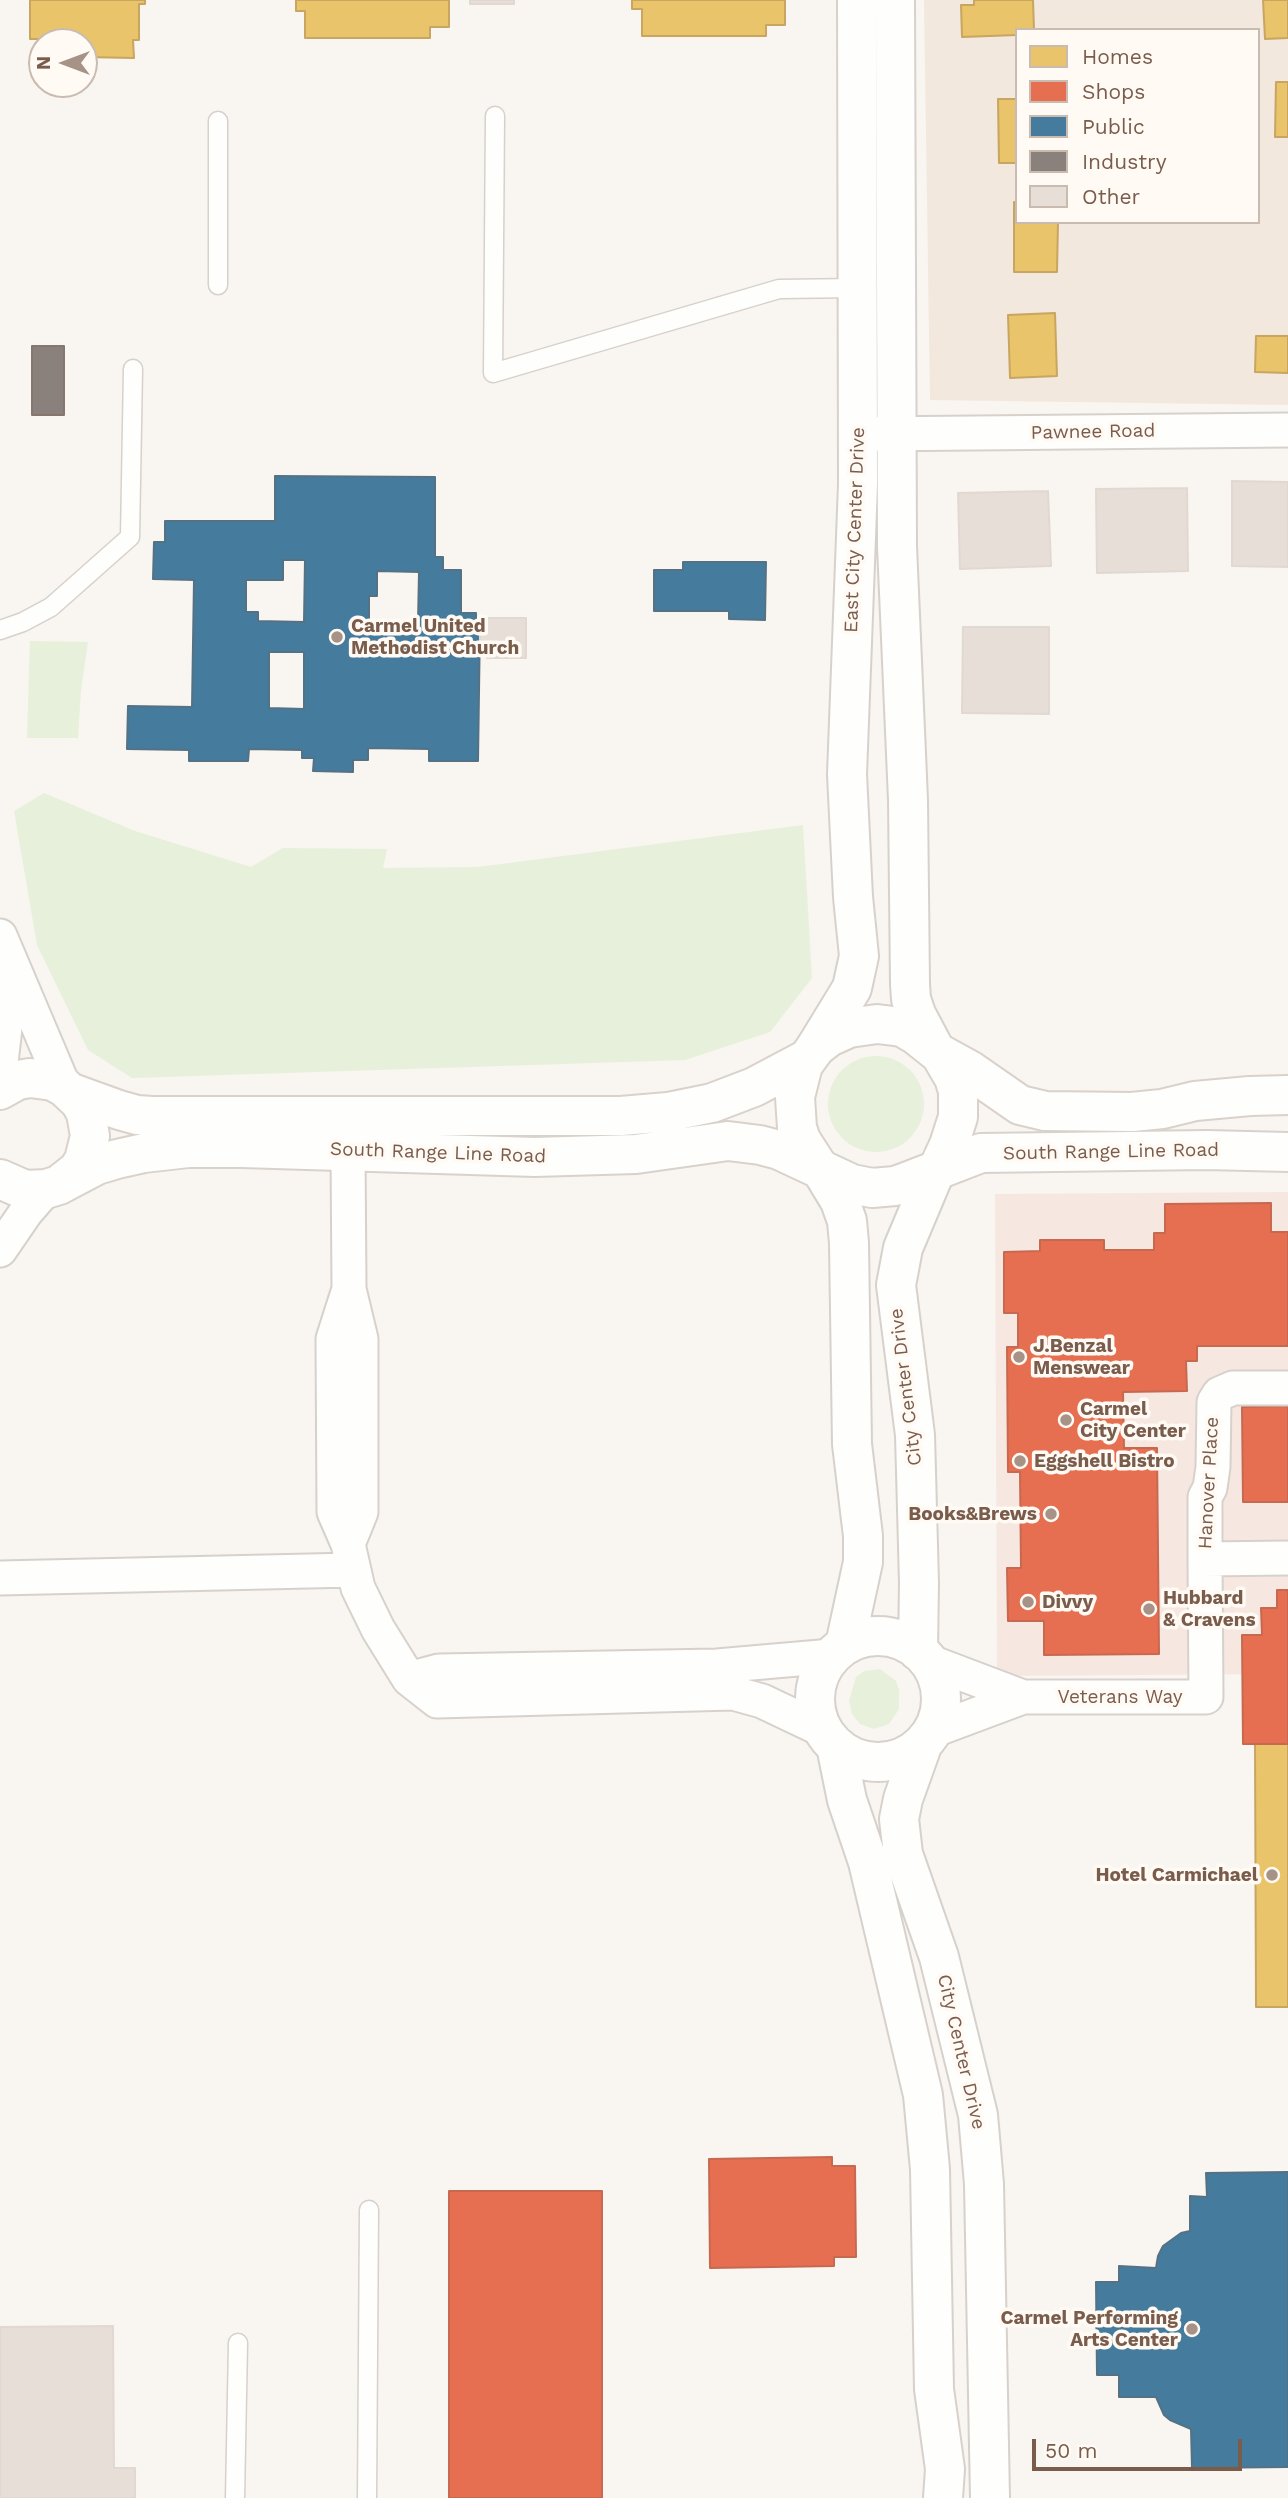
<!DOCTYPE html>
<style>
body{margin:0}
#map{position:relative;width:1288px;height:2498px;overflow:hidden;background:#f9f5f0;font-family:"Work Sans",sans-serif}
canvas{display:block}
.legend{position:absolute;left:1015px;top:28px;width:245px;height:196px;box-sizing:border-box;background:#fffaf3;border:2px solid #cabbb1;margin:0;padding:9px 12px;list-style:none;font-size:21px;color:#7a5c4d}
.legend li{display:flex;align-items:center;gap:14px;height:35px}
.legend b{width:35px;border:2px solid #cabbb1}
.north{position:absolute;left:28px;top:28px;width:70px;height:70px;box-sizing:border-box;background:#fffaf3;border:2px solid #cabbb1;border-radius:50%;rotate:270deg;font-size:19px;font-weight:700;line-height:28px;text-align:center;color:#7a5c4d}
.north::after{content:'';display:block;margin:auto;width:24px;height:32px;background:#a69286;clip-path:polygon(50% 0,100% 100%,50% 72%,0 100%)}
.scale{position:absolute;left:1032px;top:2439px;width:210px;height:32px;box-sizing:border-box;border:4px solid #7a5c4d;border-top:0;padding-left:9px;font-size:21px;line-height:24px;white-space:nowrap;color:#7a5c4d;-webkit-text-stroke:5px #fffaf3;paint-order:stroke}
</style>
<div id="map">
<canvas width="1288" height="2498"></canvas>
<ul class="legend">
<li><b style="height:19px;background:#e9c46a"></b>Homes</li>
<li><b style="height:19px;background:#e76f51"></b>Shops</li>
<li><b style="height:19px;background:#457b9d"></b>Public</li>
<li><b style="height:19px;background:#8a817c"></b>Industry</li>
<li><b style="height:19px;background:#e6ded7"></b>Other</li>
</ul>
<div class="north">N</div>
<div class="scale">50 m</div>
</div>
<script>
const ctx = document.querySelector('canvas').getContext('2d');
ctx.lineJoin = 'round';
function fillPath(path, color) { ctx.fillStyle = color; ctx.fill(path, 'evenodd'); }
const shape = rows => new Path2D(rows.map(r => 'M' + r).join(''));
function trace(path, color, width, dash) { ctx.strokeStyle = color; ctx.lineWidth = width; ctx.lineCap = dash ? 'butt' : 'round'; ctx.setLineDash(dash || []); ctx.stroke(path); }
function write(font, color, halo, rows, align = 'center') {
  ctx.font = font + ' "Work Sans",sans-serif'; ctx.lineWidth = 7; ctx.setLineDash([]); ctx.textBaseline = 'middle'; ctx.strokeStyle = halo; ctx.fillStyle = color; for (const [text, x, y, turn = 0] of rows) {
    ctx.save(); ctx.translate(x, y); ctx.rotate((+turn || 0) * Math.PI / 180); ctx.textAlign = isNaN(turn) ? turn : align; if (halo) ctx.strokeText(text, 0, 0); ctx.fillText(text, 0, 0); ctx.restore();
  }
}
const residential = shape([
 [924,0,1288,0,1288,405,930,400],
 [1017,30,1258,30,1258,222,1017,222]
]);
const commercial = shape([
 [1288,1192,1288,1674,997,1676,995,1194]
]);
const green = shape([
 [30,641,88,642,81,690,78,738,27,738],
 [44,793,135,831,251,867,283,848,387,849,383,868,478,867,803,825,812,978,770,1032,685,1060,132,1078,88,1050,37,945,14,811],
 '828 1104a48 48 0 1 1 96 0a48 48 0 1 1-96 0Z',
 [880,1669,896,1681,899,1690,899,1709,889,1724,874,1729,860,1724,852,1714,849,1701,856,1677,864,1671]
]);
const homes = shape([
 [30,0,145,0,145,4,139,4,139,40,133,40,134,58,84,57,84,42,42,42,40,59,40,39,30,39,30,0],
 [296,0,449,0,449,27,430,27,430,38,305,38,305,11,296,11,296,0],
 [632,0,785,0,785,25,766,25,766,36,642,36,642,9,632,9,632,0],
 [974,0,1033,0,1034,30,1017,30,1017,35,962,37,961,5,974,5,974,0],
 [1263,0,1288,0,1288,38,1265,39,1263,0],
 [1276,82,1288,82,1288,137,1275,137,1276,82],
 [998,99,1017,99,1017,163,999,163,998,99],
 [1014,202,1017,202,1017,222,1058,222,1057,272,1014,272,1014,202],
 [1055,313,1057,376,1010,378,1008,315,1055,313],
 [1256,336,1288,336,1288,373,1255,372,1256,336],
 [1255,1743,1288,1743,1288,2007,1256,2007,1255,1743]
]);
const shops = shape([
 [1271,1203,1271,1232,1288,1232,1288,1346,1197,1346,1197,1361,1186,1361,1187,1391,1123,1392,1124,1448,1157,1448,1159,1654,1044,1655,1044,1621,1008,1621,1007,1568,1021,1568,1020,1472,1008,1472,1007,1347,1018,1347,1018,1313,1004,1313,1004,1252,1040,1251,1040,1240,1104,1240,1104,1250,1154,1250,1154,1233,1165,1233,1165,1204,1271,1203],
 [1288,1406,1288,1502,1243,1502,1242,1407,1288,1406],
 [1277,1590,1288,1590,1288,1744,1243,1744,1242,1635,1262,1635,1261,1608,1277,1608,1277,1590],
 [832,2157,832,2166,855,2166,856,2257,834,2257,834,2266,710,2268,709,2159,832,2157],
 [449,2191,602,2191,602,2498,449,2498,449,2191]
]);
const public = shape([
 [275,476,435,477,435,557,443,557,443,570,461,570,461,613,476,613,476,622,480,622,478,761,429,761,429,749,368,748,368,760,353,760,353,772,313,771,314,758,302,758,302,750,249,749,248,761,189,761,189,750,127,749,128,706,192,707,194,580,153,579,154,542,165,542,165,521,275,521,275,476],
 [283,560,305,560,304,622,258,621,258,612,246,612,246,580,283,580,283,560],
 [377,571,419,572,418,623,369,622,369,596,377,596,377,571],
 [269,652,304,652,304,709,269,708,269,652],
 [683,562,766,562,765,620,729,619,729,611,654,611,654,570,683,570,683,562],
 [1288,2172,1288,2467,1192,2468,1191,2429,1170,2420,1164,2415,1156,2397,1119,2397,1119,2375,1097,2375,1096,2282,1119,2282,1119,2266,1156,2268,1158,2256,1163,2246,1181,2233,1190,2231,1190,2196,1207,2197,1206,2173,1288,2172]
]);
const industry = shape([
 [32,346,64,346,64,415,32,415,32,346]
]);
const building = shape([
 [470,0,514,0,514,4,470,4,470,0],
 [1232,481,1288,482,1288,567,1232,566,1232,481],
 [1187,488,1188,571,1097,573,1096,489,1187,488],
 [1048,491,1051,566,960,569,958,493,1048,491],
 [487,618,526,618,526,658,487,658,487,654,480,654,480,622,487,622,487,618],
 [963,627,1049,627,1049,714,962,713,963,627],
 [113,2326,114,2468,135,2468,135,2498,0,2498,0,2327,113,2326]
]);
const service = shape([
 [495,116,493,373,779,289,859,288],
 [218,121,218,285],
 [0,630,23,622,51,607,130,537,133,369],
 [235,2498,238,2343],
 [367,2498,369,2210]
]);
const minor = shape([
 [870,434,1288,430],
 [0,936,64,1087],
 [0,1071,6,1019,2,963],
 [0,1250,26,1212,46,1189],
 [349,1289,333,1339,334,1512,348,1544,358,1588,378,1629,409,1679,437,1701,733,1693,762,1701,823,1730],
 [348,1544,361,1512,361,1339,349,1289,348,1150],
 [1205,1559,1205,1497,1210,1488,1213,1467,1214,1402,1219,1394,1233,1388,1288,1388],
 [0,1578,353,1570],
 [928,1661,1023,1697,1206,1697,1205,1559,1288,1558],
 [409,1679,439,1671,717,1666,832,1656],
 [932,1731,1023,1697]
]);
const tertiary = shape([
 [895,0,897,546,908,800,910,984,911,999,916,1014,935,1050],
 [816,1047,852,988,859,956,853,897,847,774,858,484,857,0],
 [820,1168,840,1201,847,1221,849,1243,852,1444,863,1536,863,1562,845,1645],
 '815 1699a63 63 0 1 1 126 0a63 63 0 1 1-126 0Z',
 [918,1651,919,1583,915,1435,896,1285,903,1248,935,1172],
 [923,1743,903,1799,899,1819,903,1854,939,1957,978,2115,984,2184,990,2498],
 [836,1746,847,1800,868,1862,923,2095,930,2169,934,2389,945,2469,943,2498]
]);
const secondary = shape([
 [940,1054,971,1071,1020,1105,1045,1111,1132,1112,1162,1109,1195,1101,1250,1096,1288,1095],
 [0,1090,18,1080,30,1078,53,1081,64,1087,80,1102,86,1113,90,1136,84,1160,78,1170,59,1185,46,1189,25,1190,0,1179],
 [72,1093,119,1110,137,1115,152,1116,621,1116,668,1112,712,1103,754,1087,805,1060],
 [819,1168,801,1140,797,1128,795,1097,803,1065,816,1047,829,1037,849,1028,877,1024,902,1027,916,1035,940,1054,954,1078,958,1091,958,1117,949,1145,937,1171],
 [59,1185,97,1165,117,1159,144,1153,188,1148,242,1148,535,1157,636,1154,728,1141,760,1145,779,1150,852,1184,872,1188,895,1186,906,1182,981,1153,1207,1150,1288,1152]
]);
const markers = [
 [337,637,7,"#a69286"],
 [1019,1357,7,"#a69286"],
 [1066,1420,7,"#a69286"],
 [1020,1461,7,"#a69286"],
 [1051,1514,7,"#a69286"],
 [1028,1602,7,"#a69286"],
 [1149,1609,7,"#a69286"],
 [1272,1875,7,"#a69286"],
 [1192,2329,7,"#a69286"]
];
const streetNames = [
 ["Pawnee Road",1093,432,-1],
 ["East City Center Drive",855,530,-88],
 ["South Range Line Road",1111,1152,-1],
 ["South Range Line Road",438,1153,2],
 ["City Center Drive",906,1387,-97],
 ["Hanover Place",1209,1483,-87],
 ["Veterans Way",1120,1697],
 ["City Center Drive",961,2052,77]
];
const poiNames = [
 ["Carmel United",351,626],
 ["Methodist Church",351,648],
 ["J.Benzal",1033,1346],
 ["Menswear",1033,1368],
 ["Carmel",1080,1409],
 ["City Center",1080,1431],
 ["Eggshell Bistro",1034,1461],
 ["Books&Brews",1037,1514,"right"],
 ["Hubbard",1163,1598],
 ["& Cravens",1163,1620],
 ["Divvy",1042,1602],
 ["Hotel Carmichael",1258,1875,"right"],
 ["Carmel Performing",1178,2318,"right"],
 ["Arts Center",1178,2340,"right"]
];
fillPath(residential, '#f2e8de');
fillPath(commercial, '#f6e8e1');
fillPath(green, '#e7f0db');
fillPath(homes, '#e9c46a');
trace(homes, '#c8a561', 2);
fillPath(shops, '#e76f51');
trace(shops, '#c66950', 2);
fillPath(public, '#457b9d');
trace(public, '#557285', 2);
fillPath(industry, '#8a817c');
trace(industry, '#85766e', 2);
fillPath(building, '#e6ded7');
trace(building, '#e2d8d2', 2);
trace(service, '#d7d1cb', 21);
trace(minor, '#d7d1cb', 37);
trace(tertiary, '#d7d1cb', 42);
trace(secondary, '#d9d2cb', 42);
trace(service, '#fefefd', 18);
trace(minor, '#fefefd', 33);
trace(tertiary, '#fefefd', 38);
trace(secondary, '#fefefd', 38);
for (const [x, y, r, color] of markers) { const dot = new Path2D(); dot.arc(x, y, r, 0, 2 * Math.PI); ctx.fillStyle = color; ctx.fill(dot); trace(dot, '#fffaf3', 2.5); }
write('19px', '#7a5c4d', '#fffaf3', streetNames);
write('bold 19px', '#7a5c4d', '#fffaf3', poiNames, 'left');
</script>
